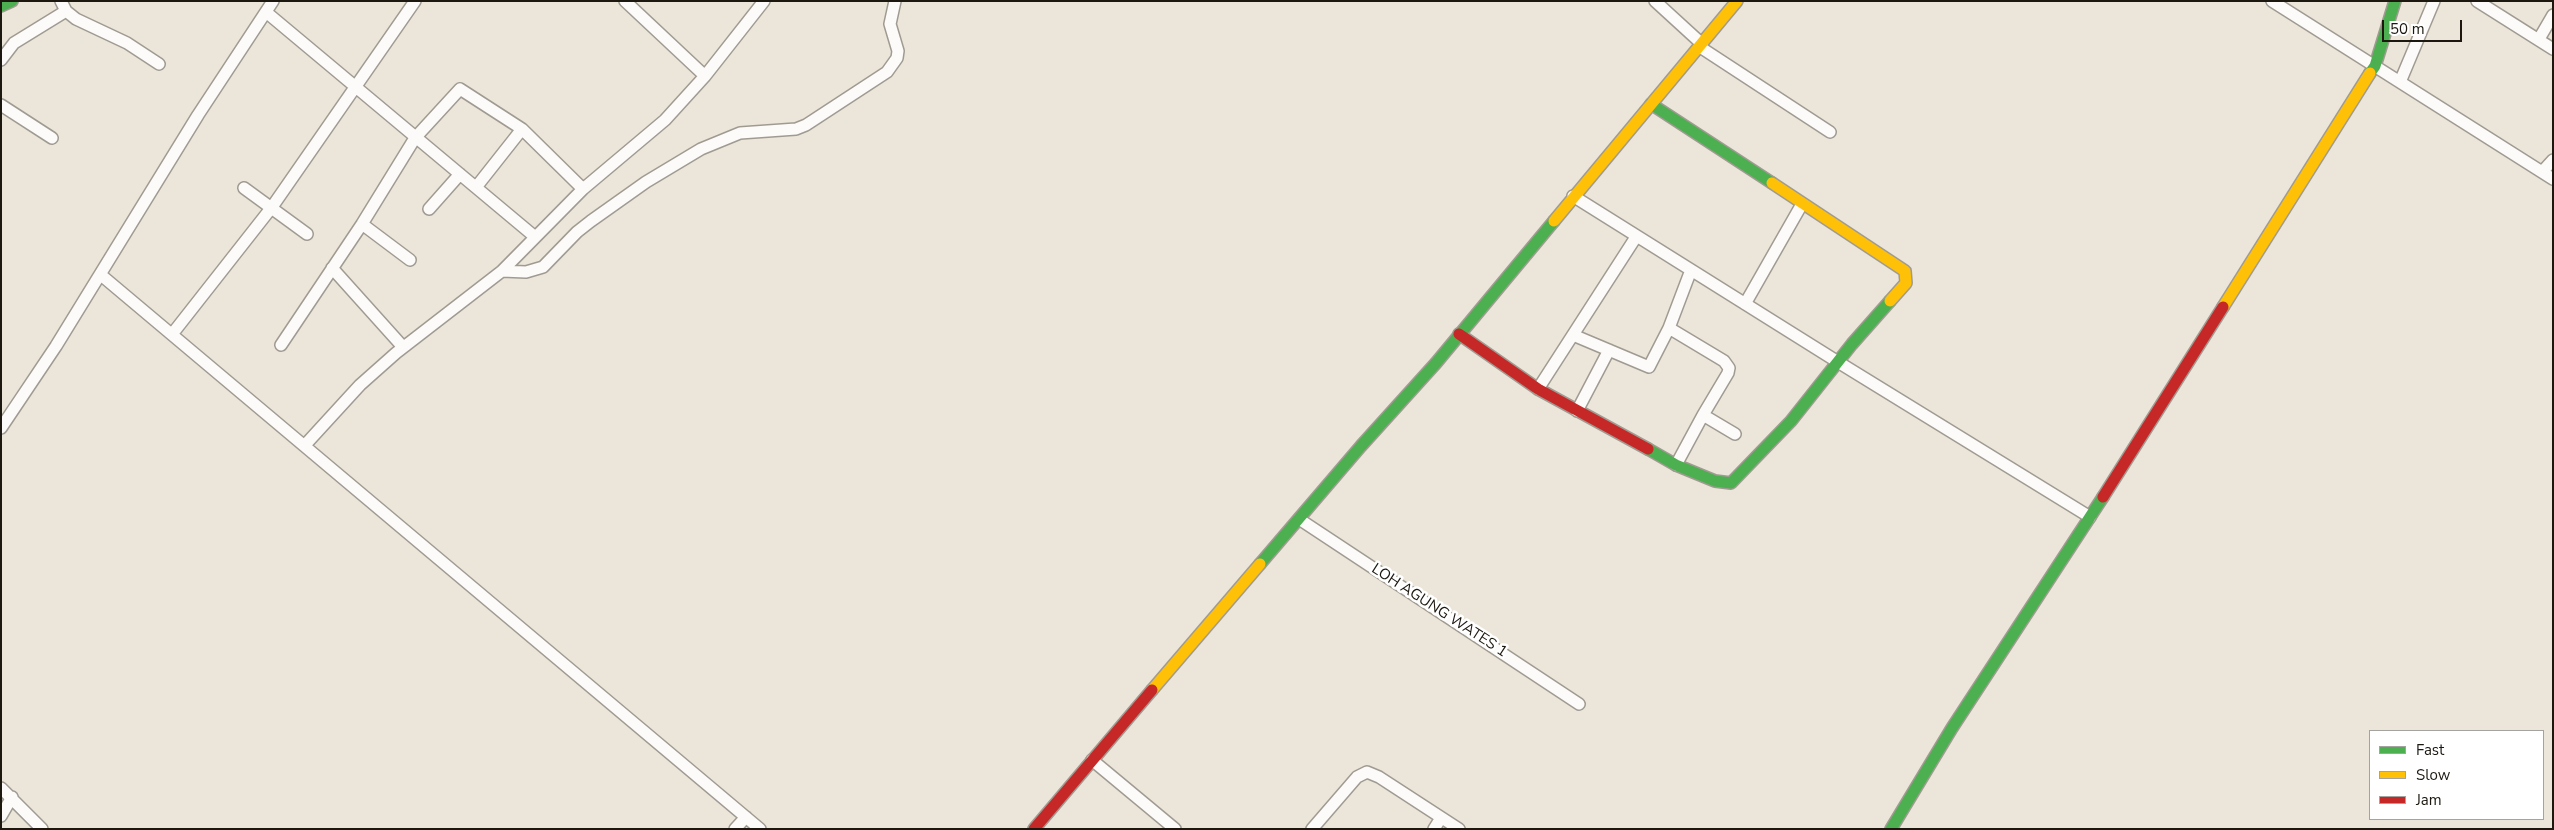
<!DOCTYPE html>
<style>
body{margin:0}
#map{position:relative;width:2554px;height:830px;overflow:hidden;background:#ece5d9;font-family:"Nunito Sans",sans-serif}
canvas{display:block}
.frame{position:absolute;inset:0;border:2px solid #1c1810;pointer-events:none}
.legend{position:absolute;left:2369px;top:730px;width:175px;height:90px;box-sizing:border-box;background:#fff;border:1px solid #a4a39f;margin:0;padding:6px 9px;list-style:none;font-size:15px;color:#1c1810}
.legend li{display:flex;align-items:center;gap:10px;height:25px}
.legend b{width:25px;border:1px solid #a4a39f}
.scale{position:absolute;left:2382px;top:20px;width:80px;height:22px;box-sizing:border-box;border:2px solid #1c1810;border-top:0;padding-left:6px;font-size:15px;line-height:18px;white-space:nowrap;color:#1c1810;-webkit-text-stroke:4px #fff;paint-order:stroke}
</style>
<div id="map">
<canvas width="2554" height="830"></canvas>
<div class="frame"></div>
<ul class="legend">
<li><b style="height:6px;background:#4caf50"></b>Fast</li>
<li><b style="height:6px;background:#ffc107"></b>Slow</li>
<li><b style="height:6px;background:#c62828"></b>Jam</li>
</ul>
<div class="scale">50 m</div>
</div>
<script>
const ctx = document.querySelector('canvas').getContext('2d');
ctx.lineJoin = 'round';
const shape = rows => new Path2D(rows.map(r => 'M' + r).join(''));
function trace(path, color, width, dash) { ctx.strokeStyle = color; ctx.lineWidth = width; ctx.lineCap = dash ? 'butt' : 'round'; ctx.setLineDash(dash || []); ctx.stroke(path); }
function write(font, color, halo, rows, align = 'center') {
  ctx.font = font + ' "Nunito Sans",sans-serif'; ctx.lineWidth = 5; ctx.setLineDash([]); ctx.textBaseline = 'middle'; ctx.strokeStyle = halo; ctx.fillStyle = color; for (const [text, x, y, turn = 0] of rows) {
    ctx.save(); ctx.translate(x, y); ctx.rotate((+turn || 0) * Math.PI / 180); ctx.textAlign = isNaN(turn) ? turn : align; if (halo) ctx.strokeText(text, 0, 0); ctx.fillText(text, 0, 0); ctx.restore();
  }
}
const street = shape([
 [61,1,66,11,76,19,127,43,159,64],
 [625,1,705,76],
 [1655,1,1702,44],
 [2272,1,2553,179],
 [2477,1,2553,49],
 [266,12,534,236],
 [2539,39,2553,15],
 [1700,47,1830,132],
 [1,60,14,43,66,11],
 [2400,82,2434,1],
 [1,105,52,138],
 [2542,172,2553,160],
 [477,186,522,129],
 [244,188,307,234],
 [1573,196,1838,362,2090,517],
 [429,209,460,174],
 [362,224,410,260],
 [332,268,403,347],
 [502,271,526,272,543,267,577,232,591,221,646,182,701,149,740,133,796,129,806,125,887,72,897,58,898,51,890,24,895,1],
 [101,275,760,829],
 [1745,304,1802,204],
 [1669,328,1724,361,1729,368,1728,373,1703,415,1676,465],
 [173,333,272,207,415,1],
 [1573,335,1649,367,1669,328,1691,270],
 [281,345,362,224,415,138,460,89,522,129,583,189],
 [1538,389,1636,237],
 [1577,411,1609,350],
 [1703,415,1735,434],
 [1,428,56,346,198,115,273,1],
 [305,445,360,385,396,353,502,271,583,189,665,120,705,76,764,1],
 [1299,519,1579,704],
 [1092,760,1175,829],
 [1,788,42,829],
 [1,816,12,797],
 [735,829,746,817],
 [1312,829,1357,777,1367,772,1379,777,1459,829],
 [1434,829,1441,818]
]);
const fast = shape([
 [1,6,12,1],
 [2370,73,2375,66,2395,1],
 [1651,104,1772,183],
 [1648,449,1676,465,1715,481,1731,483,1791,421,1852,344,1890,301],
 [1260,564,1361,446,1436,363,1554,221],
 [1891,829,1952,728,2103,497]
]);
const slow = shape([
 [1772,183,1905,271,1906,283,1890,301],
 [1554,221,1737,1],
 [2223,307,2370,73],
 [1152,690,1260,564]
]);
const jam = shape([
 [1459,334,1538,389,1648,449],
 [2103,497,2223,307],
 [1034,829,1152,690]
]);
const streetNames = [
 ["LOH AGUNG WATES 1",1439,611,33]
];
trace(street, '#a09b92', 14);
trace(fast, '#a09b92', 14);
trace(slow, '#a09b92', 14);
trace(jam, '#a09b92', 14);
trace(street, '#fcfbf9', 11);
trace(fast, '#4caf50', 11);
trace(slow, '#ffc107', 11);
trace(jam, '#c62828', 11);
write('15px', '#1c1810', '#fff', streetNames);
</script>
